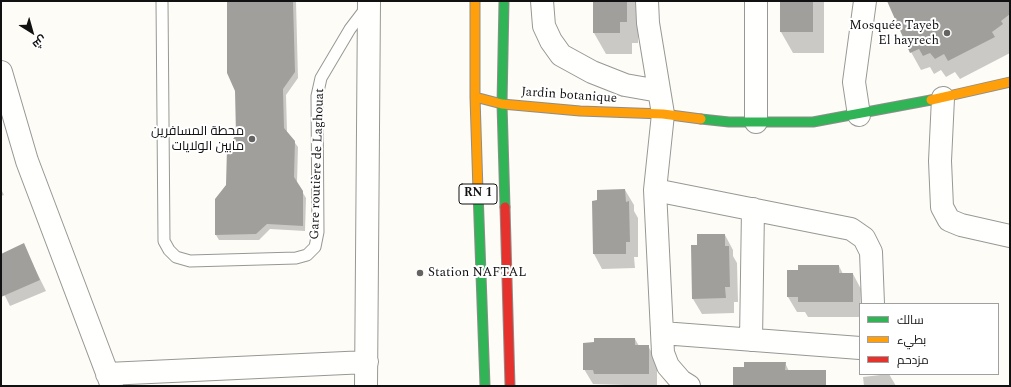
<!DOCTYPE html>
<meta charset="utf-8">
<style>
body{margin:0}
#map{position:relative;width:1011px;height:387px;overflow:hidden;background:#fdfcf7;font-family:Spectral,Cairo,serif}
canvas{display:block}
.frame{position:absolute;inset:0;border:2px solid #111;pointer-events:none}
.legend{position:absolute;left:859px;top:303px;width:140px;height:72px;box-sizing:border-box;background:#fff;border:1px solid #a0a0a0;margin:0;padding:5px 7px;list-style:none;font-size:12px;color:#111}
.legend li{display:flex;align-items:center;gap:8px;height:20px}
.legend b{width:20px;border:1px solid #a0a0a0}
.north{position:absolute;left:12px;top:12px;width:40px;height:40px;-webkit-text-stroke:3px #fff;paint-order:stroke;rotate:143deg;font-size:11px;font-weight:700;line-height:16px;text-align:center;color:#111}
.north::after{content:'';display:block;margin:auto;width:14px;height:18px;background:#111;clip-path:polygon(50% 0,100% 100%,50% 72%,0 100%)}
</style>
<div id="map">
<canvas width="1011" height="387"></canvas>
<div class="frame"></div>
<ul class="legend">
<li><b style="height:5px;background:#30b455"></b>سالك</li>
<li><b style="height:5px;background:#ff9f0a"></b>بطيء</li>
<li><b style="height:5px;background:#e5322d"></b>مزدحم</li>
</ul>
<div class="north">ش</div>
</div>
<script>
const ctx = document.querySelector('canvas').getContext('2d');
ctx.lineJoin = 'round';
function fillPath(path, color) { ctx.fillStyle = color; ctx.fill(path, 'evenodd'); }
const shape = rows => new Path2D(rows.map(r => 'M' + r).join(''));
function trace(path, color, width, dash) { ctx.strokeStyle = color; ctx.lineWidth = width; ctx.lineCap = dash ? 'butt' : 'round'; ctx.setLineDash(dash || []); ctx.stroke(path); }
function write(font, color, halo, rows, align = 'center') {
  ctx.font = font + ' Spectral,Cairo,serif'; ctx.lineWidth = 4; ctx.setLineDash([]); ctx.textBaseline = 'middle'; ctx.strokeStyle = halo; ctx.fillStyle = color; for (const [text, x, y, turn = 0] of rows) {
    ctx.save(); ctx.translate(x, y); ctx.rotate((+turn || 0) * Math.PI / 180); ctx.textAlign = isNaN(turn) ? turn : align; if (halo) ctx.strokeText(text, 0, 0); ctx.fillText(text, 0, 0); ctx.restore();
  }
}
const shadow = shape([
 [228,1,296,1,298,78,286,95,287,132,298,147,297,183,306,198,305,231,270,229,259,240,219,240,216,235,237,135,236,91],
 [594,1,638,1,638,43,632,43,632,54,606,54,594,33],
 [781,1,824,1,824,53,793,53,781,32],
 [888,1,1010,1,1010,53,960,79,955,72,946,77,941,70,934,74,930,67,921,70,911,52],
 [1,189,4,195,1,196],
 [625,190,634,205,634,211,638,218,638,257,634,257,635,268,602,269,594,254,593,202],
 [725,235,733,250,733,256,737,263,738,302,734,302,734,313,702,314,693,299,698,246],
 [23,245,46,291,10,306,1,288,1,255],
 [839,266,843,274,853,274,861,289,860,317,808,317,805,312,797,312,788,297,788,271],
 [635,339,639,346,648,346,657,361,657,386,593,384,584,369],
 [785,363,789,371,807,386,734,386,745,368],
 [889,374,896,386,864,386,863,377]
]);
const building = shape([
 [227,1,293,1,295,72,283,89,284,128,295,141,294,177,303,191,303,226,267,224,256,234,215,235,215,199,226,185,227,148,236,135,235,91,227,73],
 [593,1,627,1,627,22,620,22,620,33,593,33],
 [780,1,813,1,813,32,780,32],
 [887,1,1010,1,1010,14,1001,21,1003,24,992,32,995,37,948,61,944,54,935,59,930,53,923,56,919,49,910,53],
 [625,189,626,202,629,201,630,242,626,242,626,254,593,254,592,201,597,200,597,190],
 [697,234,725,234,725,246,729,246,730,287,725,287,726,298,692,299,691,245,697,245],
 [24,243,40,280,1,297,1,254],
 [798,265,839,265,839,273,853,273,853,302,798,302,798,297,787,297,787,270,798,270],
 [594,338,635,338,635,345,649,345,649,374,594,374,593,370,583,370,583,343,594,342],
 [744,362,786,362,785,370,826,370,826,386,733,386,733,367,744,367]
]);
const lane = shape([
 [162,1,164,241,169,250,176,257,190,261,296,258,307,255,315,247,318,232,317,96,321,78,350,29,366,8]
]);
const street = shape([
 [542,1,544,26,551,41,561,55,592,72,625,85,659,91],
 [647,1,648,23,663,114,655,190,663,353,668,366,681,381,689,386],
 [756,1,756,122],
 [1,72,27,161,112,386],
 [943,98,940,161,942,207,949,220,961,225,1010,236],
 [859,115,854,82,865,1],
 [655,190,851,229,864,238,871,252,873,304],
 [662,333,860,348],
 [751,340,753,209],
 [107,374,367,362],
 [366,386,369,1]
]);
const fast = shape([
 [504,1,502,104,505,207],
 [701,119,729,122,813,122,931,100],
 [478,191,485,386]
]);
const slow = shape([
 [475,1,475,97,478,191],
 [475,97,502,104,580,111,663,114,701,119],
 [931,100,1010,82]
]);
const jam = shape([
 [505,207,510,386]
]);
const markers = [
 [947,33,4,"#646362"],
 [252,139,4,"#646362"],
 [420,273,4,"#646362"]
];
const shields = [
 [478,194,38]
];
const shieldNames = [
 ["RN 1",478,194]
];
const poiNames = [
 ["Mosquée Tayeb",939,26],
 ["El hayrech",939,41],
 ["محطة المسافرين",244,132],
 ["مابين الولايات",244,147],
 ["Station NAFTAL",428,273,"left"]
];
const streetNames = [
 ["Jardin botanique",569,96,4],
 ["Gare routière de Laghouat",318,164,-88]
];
fillPath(shadow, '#0003');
fillPath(building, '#a19f9c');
trace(lane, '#979795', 13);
trace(street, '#979795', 24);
trace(fast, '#8e8d8b', 11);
trace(slow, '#8e8d8b', 11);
trace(jam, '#8e8d8b', 11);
trace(lane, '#fffffe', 11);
trace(street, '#fffffe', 22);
trace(fast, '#30b455', 9);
trace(slow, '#ff9f0a', 9);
trace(jam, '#e5322d', 9);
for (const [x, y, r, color] of markers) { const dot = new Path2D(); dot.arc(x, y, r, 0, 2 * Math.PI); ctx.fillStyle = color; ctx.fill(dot); trace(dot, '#fff', 1.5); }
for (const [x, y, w] of shields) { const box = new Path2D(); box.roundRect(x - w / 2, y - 10, w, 20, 3); ctx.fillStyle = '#fff'; ctx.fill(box); trace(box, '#111', 1); }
write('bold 12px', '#111', null, shieldNames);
write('13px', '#111', '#fff', poiNames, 'right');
write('13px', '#111', '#fff', streetNames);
</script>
